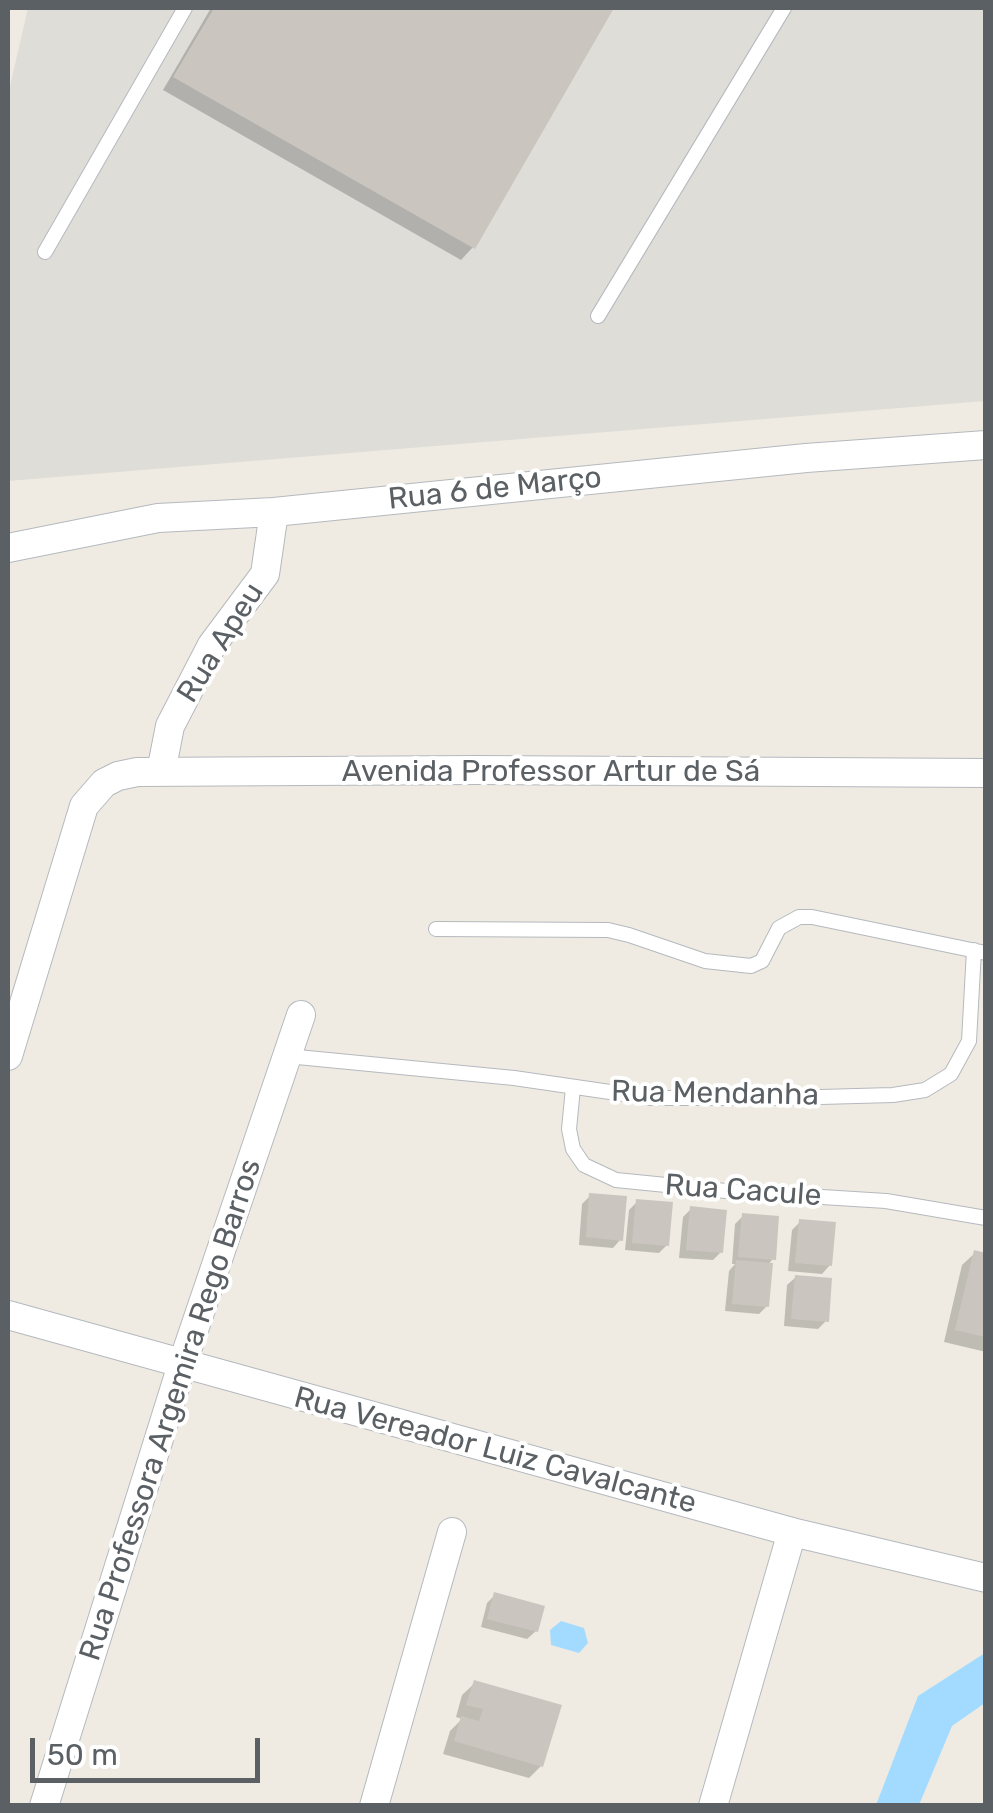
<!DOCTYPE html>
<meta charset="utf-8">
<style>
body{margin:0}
#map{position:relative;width:993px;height:1813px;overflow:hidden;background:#efebe2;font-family:Rubik,sans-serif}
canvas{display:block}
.frame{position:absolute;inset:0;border:10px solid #5b6065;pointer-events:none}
.scale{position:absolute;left:30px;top:1738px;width:230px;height:45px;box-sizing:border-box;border:5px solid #5b6065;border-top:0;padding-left:12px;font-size:30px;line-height:35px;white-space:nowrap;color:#5b6065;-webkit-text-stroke:8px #fff;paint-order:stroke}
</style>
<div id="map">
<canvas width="993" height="1813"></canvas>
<div class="frame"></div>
<div class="scale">50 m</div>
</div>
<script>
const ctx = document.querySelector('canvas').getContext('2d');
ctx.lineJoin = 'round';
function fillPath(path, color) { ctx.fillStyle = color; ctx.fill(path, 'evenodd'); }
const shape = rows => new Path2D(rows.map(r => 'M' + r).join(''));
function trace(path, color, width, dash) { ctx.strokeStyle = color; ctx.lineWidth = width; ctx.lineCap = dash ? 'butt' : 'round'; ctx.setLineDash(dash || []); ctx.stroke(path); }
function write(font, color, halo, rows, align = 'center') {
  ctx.font = font + ' Rubik,sans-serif'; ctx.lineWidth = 8; ctx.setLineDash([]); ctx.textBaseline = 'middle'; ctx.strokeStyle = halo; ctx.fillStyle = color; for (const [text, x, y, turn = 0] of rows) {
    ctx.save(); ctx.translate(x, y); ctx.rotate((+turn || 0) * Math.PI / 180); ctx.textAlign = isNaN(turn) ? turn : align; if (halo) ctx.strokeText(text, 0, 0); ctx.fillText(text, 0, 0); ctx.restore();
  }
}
const industrial = shape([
 [28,8,985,8,985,401,8,481,8,95]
]);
const water = shape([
 [561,1621,584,1628,588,1643,579,1653,551,1645,550,1630],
 [985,1653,985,1703,952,1726,919,1805,876,1805,918,1696]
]);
const shadow = shape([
 [211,8,611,8,473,247,461,260,163,90],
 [590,1196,621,1239,613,1248,579,1245,582,1204],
 [637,1202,667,1245,659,1253,625,1250,629,1210],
 [691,1209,721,1252,713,1260,679,1258,683,1217],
 [743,1216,773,1259,770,1262,767,1306,759,1314,725,1311,729,1271,735,1264,732,1264,735,1224],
 [800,1222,830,1265,822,1274,788,1271,792,1230],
 [975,1253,986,1255,986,1352,944,1342,962,1265],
 [796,1277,826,1321,818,1329,784,1326,787,1285],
 [495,1595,536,1631,527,1639,481,1627,487,1603],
 [475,1683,541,1766,529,1778,443,1754,450,1731,462,1719,456,1717,462,1695]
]);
const building = shape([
 [214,8,614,8,475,249,173,77],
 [589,1193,627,1196,623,1241,586,1237],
 [636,1199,673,1202,669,1246,632,1243],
 [690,1206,727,1210,723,1253,686,1250],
 [742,1213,779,1216,776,1260,738,1257],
 [799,1219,836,1222,832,1266,795,1263],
 [974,1250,986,1253,986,1337,955,1330],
 [736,1260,773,1263,769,1307,732,1304],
 [795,1275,832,1278,829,1322,791,1319],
 [494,1592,545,1606,538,1632,487,1619],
 [474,1680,562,1705,543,1767,454,1741,461,1716,479,1721,483,1709,466,1705]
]);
const lane = shape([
 [45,252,185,8],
 [598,316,784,8],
 [436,929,608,930,629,935,705,961,751,966,762,961,779,928,799,917,812,917,986,953],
 [287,1056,514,1078,651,1098,784,1098,893,1095,925,1090,951,1074,969,1041,974,950],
 [573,1088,569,1129,573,1149,584,1165,616,1180,726,1191,886,1201,986,1218]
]);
const street = shape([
 [8,548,158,518,274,512,806,458,986,445],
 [161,772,170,726,212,645,265,574,274,512],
 [8,1056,84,806,104,783,118,776,137,772,477,770,986,773],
 [8,1315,792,1532,986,1578],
 [44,1806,182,1365,301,1015],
 [374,1806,452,1532],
 [713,1806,792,1532]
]);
const streetNames = [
 ["Rua 6 de Março",495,489,-6],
 ["Rua Apeu",221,643,-58],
 ["Avenida Professor Artur de Sá",551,772],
 ["Rua Mendanha",715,1094,1],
 ["Rua Cacule",743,1191,4],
 ["Rua Professora Argemira Rego Barros",171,1410,-72],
 ["Rua Vereador Luiz Cavalcante",495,1451,15]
];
fillPath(industrial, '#dfddd7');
fillPath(water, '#a2dbff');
fillPath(shadow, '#0003');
fillPath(building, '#cac6bf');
trace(lane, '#b5b9be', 16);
trace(street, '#b5b9be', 30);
trace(lane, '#fff', 14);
trace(street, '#fff', 28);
write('30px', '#5b6065', '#fff', streetNames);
</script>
